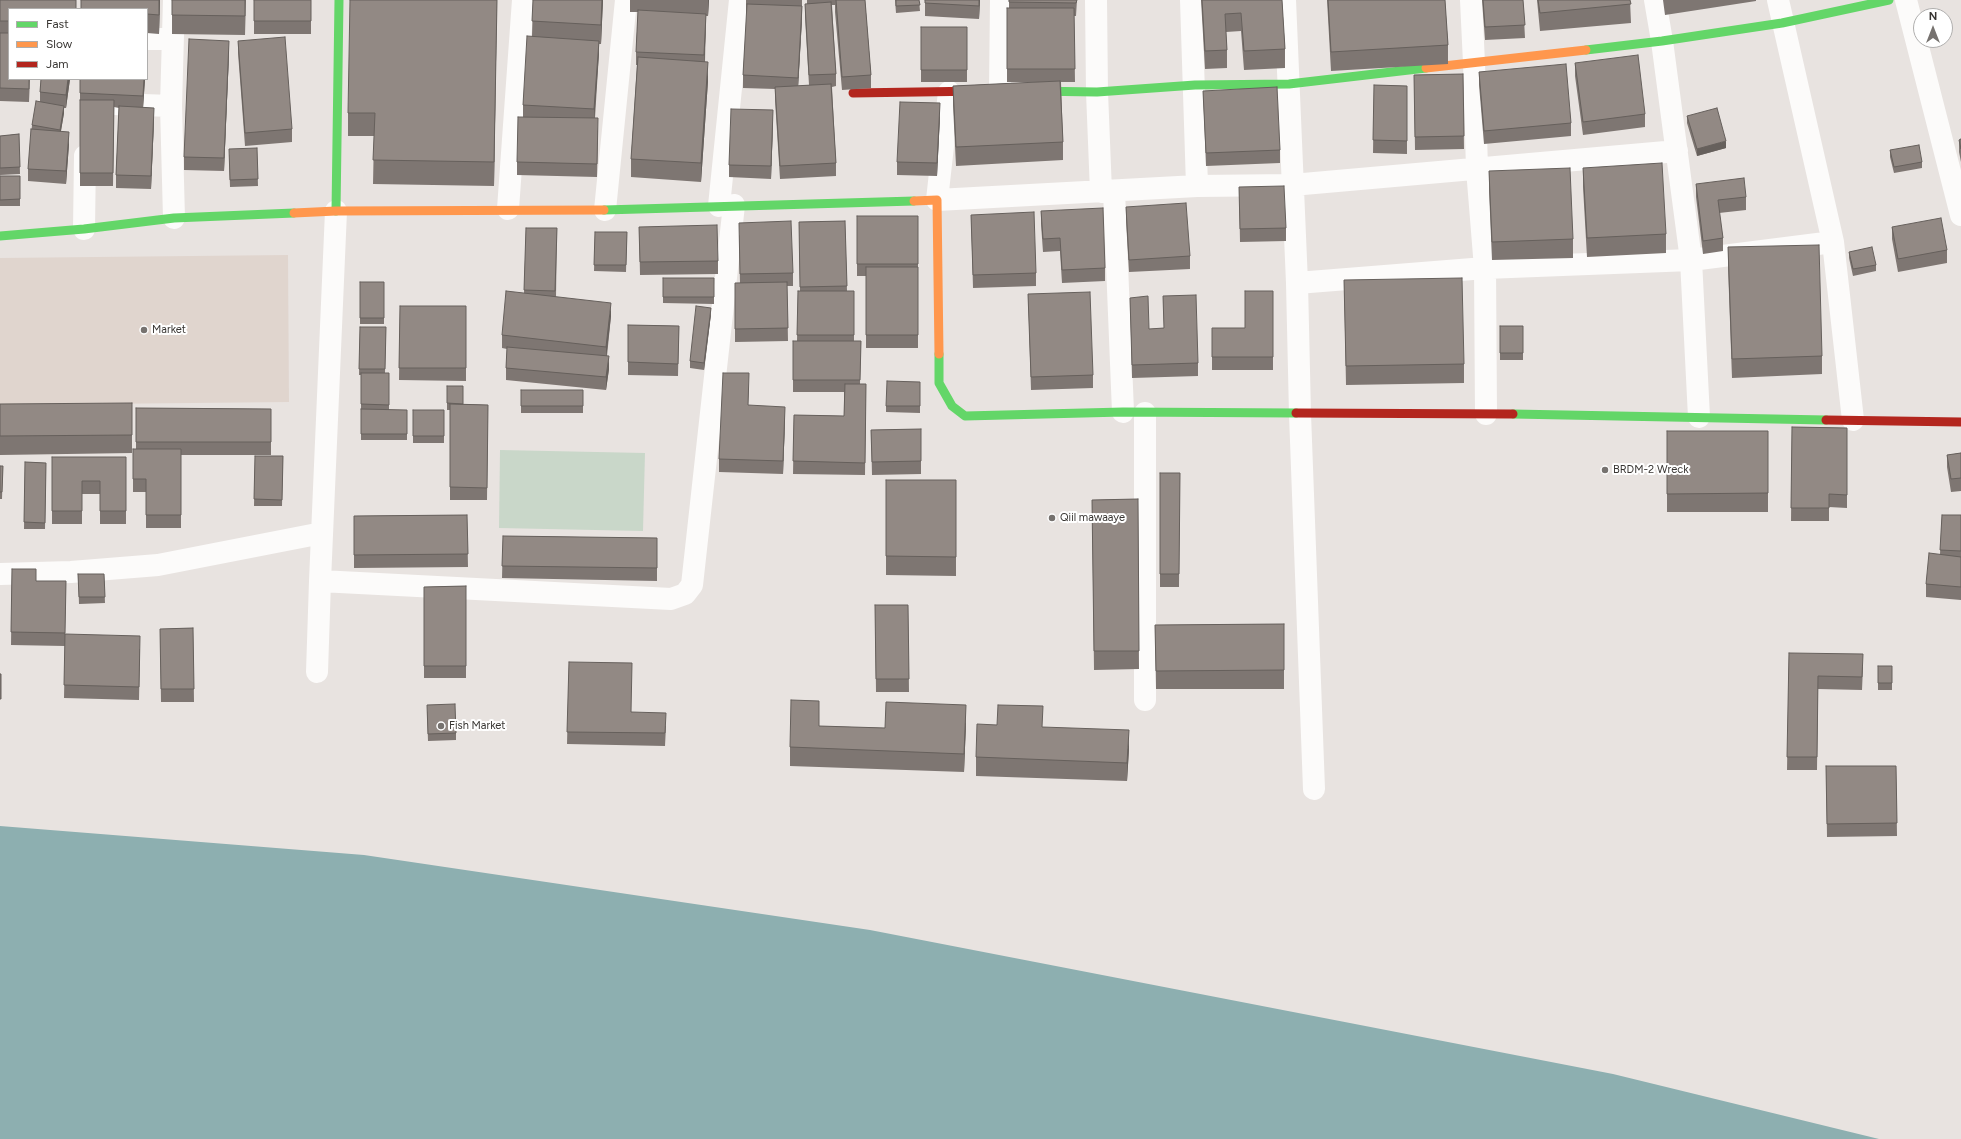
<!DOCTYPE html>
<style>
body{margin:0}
#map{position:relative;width:1961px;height:1139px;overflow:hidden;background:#e8e3e0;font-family:Figtree,sans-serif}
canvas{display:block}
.legend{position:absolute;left:8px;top:8px;width:140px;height:72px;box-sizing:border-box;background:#fff;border:1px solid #afaead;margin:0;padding:5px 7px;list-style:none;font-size:12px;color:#383532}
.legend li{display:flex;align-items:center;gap:8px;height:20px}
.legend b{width:20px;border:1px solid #afaead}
.north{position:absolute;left:1913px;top:8px;width:40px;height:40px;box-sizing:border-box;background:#fff;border:1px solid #afaead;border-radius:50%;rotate:0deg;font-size:11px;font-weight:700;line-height:16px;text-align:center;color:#383532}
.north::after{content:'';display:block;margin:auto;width:14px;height:18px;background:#76726f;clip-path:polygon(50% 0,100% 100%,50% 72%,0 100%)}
</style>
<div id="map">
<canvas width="1961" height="1139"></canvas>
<ul class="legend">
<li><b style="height:5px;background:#63d668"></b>Fast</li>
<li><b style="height:5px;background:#ff974d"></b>Slow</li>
<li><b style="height:5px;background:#b3261e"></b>Jam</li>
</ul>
<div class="north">N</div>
</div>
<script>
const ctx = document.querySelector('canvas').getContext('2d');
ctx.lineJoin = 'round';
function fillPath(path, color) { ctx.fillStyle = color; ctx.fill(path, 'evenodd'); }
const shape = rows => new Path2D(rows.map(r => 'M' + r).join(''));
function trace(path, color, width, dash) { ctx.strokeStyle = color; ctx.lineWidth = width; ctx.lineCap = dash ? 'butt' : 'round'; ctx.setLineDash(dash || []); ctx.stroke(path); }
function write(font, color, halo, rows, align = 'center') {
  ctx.font = font + ' Figtree,sans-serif'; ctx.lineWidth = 4; ctx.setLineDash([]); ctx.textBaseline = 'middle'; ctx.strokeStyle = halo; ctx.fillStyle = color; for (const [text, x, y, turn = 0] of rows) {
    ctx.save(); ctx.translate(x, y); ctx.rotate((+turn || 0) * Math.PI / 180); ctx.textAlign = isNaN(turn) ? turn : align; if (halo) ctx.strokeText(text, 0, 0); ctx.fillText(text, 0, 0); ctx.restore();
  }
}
const built = shape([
 [288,255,289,402,0,405,0,258]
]);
const green = shape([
 [500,450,645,453,643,531,499,528]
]);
const water = shape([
 [0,826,364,855,870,930,1613,1074,1879,1139,0,1139]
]);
const street = shape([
 [174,0,171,106,174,218],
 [1096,0,1097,92,1101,192],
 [1191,0,1197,186],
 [1285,0,1297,283,1300,414,1314,789],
 [1471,0,1474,63,1477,169,1485,268,1486,414],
 [1655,0,1662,41,1691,260,1699,417],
 [1778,0,1833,242,1853,420],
 [1906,0,1961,215],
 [147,39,172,39],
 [1000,90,1001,0],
 [949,92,937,200,1197,186,1292,185,1677,151],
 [114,104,171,106],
 [1114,191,1123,412],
 [719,206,740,0],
 [508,209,523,0],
 [605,210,626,0],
 [84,229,85,156],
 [1297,283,1485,268,1691,260,1833,242],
 [1145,413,1145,700],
 [0,574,71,572,158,565,322,533],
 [320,581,671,599,685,594,692,585,734,205],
 [317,672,320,581,336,211]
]);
const fast = shape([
 [1586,50,1662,41,1782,23,1889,0],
 [1031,91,1097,92,1195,85,1289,84,1426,68],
 [604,210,914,201],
 [336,211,339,0],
 [0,236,84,229,174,218,294,213],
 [939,354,939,383,952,406,965,416,1123,412,1296,413],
 [1513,414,1826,420]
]);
const slow = shape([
 [1426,68,1586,50],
 [914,201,937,200,939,354],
 [294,213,336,211,604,210]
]);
const jam = shape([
 [853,93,983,91],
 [1296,413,1513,414],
 [1826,420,1961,422]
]);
const wall = shape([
 [0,0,9,9,9,79,30,79,29,102,0,101],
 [81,0,160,0,159,34,147,33,147,9],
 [172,0,246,0,245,35,172,34],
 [254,0,311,0,311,34,254,34],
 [497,0,494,186,373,184,374,136,348,136,348,113],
 [533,0,603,0,601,44,599,44,599,53,595,118,598,131,597,177,517,175,517,162,523,117,523,105,532,36],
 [630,0,709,0,708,16,706,16,705,62,708,81,701,182,631,177,631,159,637,65,636,65,636,52,638,12,630,12],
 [746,0,802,0,802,19,798,86,809,85,805,17,805,4,807,4,807,0,865,0,871,75,871,88,842,90,835,12,835,5,832,5,836,74,836,86,832,87,836,163,836,176,780,179,775,100,775,89,743,88,743,75,747,12,746,12],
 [895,0,919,0,920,11,896,13],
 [925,0,980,0,979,19,925,16],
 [1009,0,1077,0,1076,16,1074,16,1075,82,1061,82,1063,142,1063,160,956,166,953,105,953,86,1040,82,1007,82,1007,8,1009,8],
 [1201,0,1282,0,1285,49,1285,68,1244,70,1241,31,1226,32,1227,50,1227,68,1205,69],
 [1327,0,1445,0,1448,45,1448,64,1331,71],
 [1482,0,1523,0,1525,38,1485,40],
 [1537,0,1630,0,1631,23,1540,31],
 [1663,0,1756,0,1756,1,1665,15],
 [921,27,967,27,967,82,921,82],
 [238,41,292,129,292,142,245,146,238,53],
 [229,54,224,171,184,170,184,157],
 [1575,63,1645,114,1645,127,1583,135,1575,76],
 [1479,72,1571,123,1571,136,1484,144,1479,85],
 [1463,74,1464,149,1415,150,1414,75],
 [41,79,70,79,66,108,64,108,64,113,61,131,69,144,66,184,28,181,28,169,32,125,40,102,40,92],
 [145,79,143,107,154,121,151,189,116,188,116,175,119,108,114,107,113,186,80,186,80,93],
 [1374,85,1407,86,1407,154,1373,153],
 [1203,91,1280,150,1280,163,1206,166],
 [940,116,937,176,897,175,897,162],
 [1687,116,1726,148,1697,156,1687,123],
 [773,123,771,179,729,177,729,165],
 [19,134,20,174,0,175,0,136],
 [1961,139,1961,162,1959,152,1959,140],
 [257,148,258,186,230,187,229,155],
 [1890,150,1922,162,1922,168,1894,173,1890,157],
 [1583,168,1666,234,1666,253,1587,257,1583,187],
 [1489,171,1573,239,1573,258,1492,260,1489,190],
 [0,176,20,176,20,206,0,206],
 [1696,184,1746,197,1746,210,1719,213,1723,238,1723,251,1703,254,1696,197],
 [1239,187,1286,228,1286,241,1240,242],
 [1126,207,1190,256,1190,269,1129,272,1126,220],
 [1041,211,1105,268,1105,281,1062,283,1060,251,1043,252,1041,224],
 [971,215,1036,273,1036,286,973,288],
 [857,216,918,216,918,348,866,348,866,276,857,276],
 [845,221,847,291,854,291,854,341,861,341,860,384,866,384,865,475,793,474,794,415,844,416,844,392,793,392,793,341,797,341,798,291,800,291,799,222],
 [639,227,718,261,718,274,640,275],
 [1892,227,1947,250,1947,263,1898,272,1892,239],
 [526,228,557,228,556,297,611,316,607,356,609,369,606,390,506,380,506,368,507,349,502,348,502,335,524,293],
 [595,232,627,232,626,272,594,271],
 [739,235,793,273,793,286,787,286,788,341,735,342,735,283,740,283],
 [1728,247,1822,356,1822,374,1732,378,1728,266],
 [1849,252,1876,265,1876,271,1853,276,1849,258],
 [663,278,714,278,714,304,663,303],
 [1344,280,1464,364,1464,383,1346,385],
 [360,282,384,282,384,324,360,324],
 [1273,291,1273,370,1212,370,1212,328,1245,328],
 [1028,294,1093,375,1093,388,1031,390],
 [1163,296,1198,363,1198,376,1132,378,1130,298,1149,329,1164,328],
 [400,306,466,306,466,381,399,380],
 [711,314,704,370,690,368,690,361],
 [628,325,679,326,678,376,628,375],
 [1500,326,1523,326,1523,360,1500,360],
 [360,327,386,327,385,373,389,373,389,410,407,410,407,440,361,440,361,375,359,375],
 [920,382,920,413,886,412,886,406],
 [447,386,463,404,488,405,487,500,450,500,450,410,447,410],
 [749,386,748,405,785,420,783,474,719,472,719,459],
 [521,390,583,390,583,413,521,413],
 [0,404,132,435,132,453,0,455],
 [136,408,271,409,271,455,181,455,181,528,146,528,146,492,133,492,133,449,136,449],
 [413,410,444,410,444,443,413,443],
 [1792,427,1847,428,1847,508,1829,507,1829,521,1791,521],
 [921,429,921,474,872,475,871,430],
 [1667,431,1768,431,1768,512,1667,512],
 [1961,453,1961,491,1951,492,1947,467,1947,455],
 [255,456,283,457,282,506,254,506],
 [52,457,126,457,126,524,100,524,100,494,82,494,82,524,52,524],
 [25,462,46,463,45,529,24,529],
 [0,466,3,466,2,499,0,499],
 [1160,473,1180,473,1179,587,1160,587],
 [886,480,956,480,956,576,886,575],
 [1138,499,1139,669,1094,670,1092,500],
 [467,515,468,567,354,568,354,516],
 [1942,515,1961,515,1961,600,1926,597,1926,584,1940,554],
 [503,536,657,538,657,581,502,578],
 [12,569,36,581,66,581,65,634,140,649,139,700,64,698,65,646,11,645],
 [78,574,104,574,105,603,79,604],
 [466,586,466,678,424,678,424,587],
 [875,605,908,605,909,692,876,692],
 [1284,624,1284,689,1156,689,1155,625],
 [193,628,194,702,161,702,160,629],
 [1789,653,1863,667,1862,690,1818,689,1817,770,1787,770],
 [569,662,631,712,666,726,665,746,567,744],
 [1878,666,1892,666,1892,690,1878,690],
 [427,711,456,733,456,740,428,741],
 [966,723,964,772,790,766,790,747,819,726,885,728],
 [1043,727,1129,749,1127,781,976,776,976,757],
 [1826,766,1896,766,1897,836,1827,837]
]);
const shadedWall = shape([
 [159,0,160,0,159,34],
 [497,0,494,186,494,162],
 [602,0,603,0,601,44,601,25],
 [708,0,709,0,708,16],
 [979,0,980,0,979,19],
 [802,6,802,19,798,90,798,78],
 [706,14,706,27,704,68,704,55],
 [229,41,229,54,224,171,224,158],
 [599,41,599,53,594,122,594,109],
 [708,62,708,81,701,182,701,163],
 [68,79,70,79,66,108,66,95],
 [144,79,145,79,143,109,143,96],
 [940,103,940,116,937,176,937,163],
 [64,106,64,113,60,136,60,130],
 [154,108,154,121,151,189,151,176],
 [773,110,773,123,771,179,771,166],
 [69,132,69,144,66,184,66,171],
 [1726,141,1726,148,1697,156,1697,149],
 [611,303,611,316,606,359,606,347],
 [711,308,711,314,704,370,704,363],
 [609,356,609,369,606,390,606,377],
 [785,407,785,420,783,474,783,461],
 [966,705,966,723,964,772,964,754],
 [1129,730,1129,749,1127,781,1127,763]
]);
const building = shape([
 [0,0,76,0,76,9,9,9,9,21,0,21,0,0],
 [81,0,159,0,159,15,147,14,147,9,81,9,81,0],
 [172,0,245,0,245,16,172,15,172,0],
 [254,0,311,0,311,21,254,21,254,0],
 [350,0,497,0,494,162,373,160,375,113,348,113,350,0],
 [533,0,602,0,601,25,532,21,533,0],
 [836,0,865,0,871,75,842,77,836,0],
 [896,0,919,0,920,5,896,6,896,0],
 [925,0,979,0,979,6,925,3,925,0],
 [1009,0,1077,0,1076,3,1009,2,1009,0],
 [1202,0,1282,0,1285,49,1244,51,1241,13,1225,14,1227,50,1205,51,1202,0],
 [1328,0,1445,0,1448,45,1331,52,1328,0],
 [1483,0,1523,0,1525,25,1485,27,1483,0],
 [1538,0,1630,0,1631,4,1540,13,1538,0],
 [831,2,836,74,809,75,805,4,831,2],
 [747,4,802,6,798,78,743,75,747,4],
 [1007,8,1074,8,1075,69,1007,69,1007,8],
 [638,10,706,14,704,55,636,52,638,10],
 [921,27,967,27,967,70,921,70,921,27],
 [0,33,9,33,9,79,29,79,29,89,0,88,0,33],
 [527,36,599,41,594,109,523,105,527,36],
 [285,37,292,129,245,133,238,41,285,37],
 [189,39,229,41,224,158,184,157,189,39],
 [1638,55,1645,114,1583,122,1575,63,1638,55],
 [638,57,708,62,701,163,631,159,638,57],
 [1566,64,1571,123,1484,131,1479,72,1566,64],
 [1463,74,1464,136,1415,137,1414,75,1463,74],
 [41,79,68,79,66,95,40,92,41,79],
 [80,79,144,79,143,96,80,93,80,79],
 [1060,81,1063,142,956,147,953,86,1060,81],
 [831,84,836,163,780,166,775,87,831,84],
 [1374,85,1407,86,1407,141,1373,140,1374,85],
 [1277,87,1280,150,1206,153,1203,91,1277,87],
 [80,100,114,100,113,173,80,173,80,100],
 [36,101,64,106,60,130,32,125,36,101],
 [900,102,940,103,937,163,897,162,900,102],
 [119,106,154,108,151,176,116,175,119,106],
 [1717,108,1726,141,1697,149,1687,116,1717,108],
 [731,109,773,110,771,166,729,165,731,109],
 [518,117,598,118,597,164,517,162,518,117],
 [31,129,69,132,66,171,28,169,31,129],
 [19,134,20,167,0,168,0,136,19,134],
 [1961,139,1961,149,1959,140,1961,139],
 [1919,145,1922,162,1894,167,1890,150,1919,145],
 [257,148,258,179,230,180,229,149,257,148],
 [1662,163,1666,234,1587,238,1583,168,1662,163],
 [1570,168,1573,239,1492,242,1489,171,1570,168],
 [0,176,20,176,20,199,0,200,0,176],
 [1744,178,1746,197,1718,200,1723,238,1703,241,1696,184,1744,178],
 [1284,186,1286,228,1240,229,1239,187,1284,186],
 [1186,203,1190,256,1129,260,1126,207,1186,203],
 [1103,208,1105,268,1062,270,1060,238,1043,239,1041,211,1103,208],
 [1034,212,1036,273,973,275,971,215,1034,212],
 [857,216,918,216,918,264,857,264,857,216],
 [1941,218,1947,250,1898,259,1892,227,1941,218],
 [791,221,793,273,740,274,739,223,791,221],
 [845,221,847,286,800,287,799,222,845,221],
 [717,225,718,261,640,262,639,227,717,225],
 [526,228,557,228,555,291,524,290,526,228],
 [595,232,627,232,626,265,594,265,595,232],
 [1819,245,1822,356,1732,359,1728,247,1819,245],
 [1872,247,1876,265,1853,269,1849,252,1872,247],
 [866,267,918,267,918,335,866,335,866,267],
 [663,278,714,278,714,297,663,297,663,278],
 [1462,278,1464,364,1346,366,1344,280,1462,278],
 [360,282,384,282,384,318,360,318,360,282],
 [787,282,788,328,735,329,735,283,787,282],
 [506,291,611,303,606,347,502,335,506,291],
 [798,291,854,291,854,335,797,335,798,291],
 [1245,291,1273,291,1273,357,1212,357,1212,328,1245,328,1245,291],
 [1090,292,1093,375,1031,377,1028,294,1090,292],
 [1196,295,1198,363,1132,365,1130,298,1148,296,1149,329,1164,328,1163,296,1196,295],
 [400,306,466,306,466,368,399,368,400,306],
 [696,306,711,308,704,363,690,361,696,306],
 [628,325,679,326,678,364,628,362,628,325],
 [1500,326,1523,326,1523,353,1500,353,1500,326],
 [360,327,386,327,385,369,359,369,360,327],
 [793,341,861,341,860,380,793,380,793,341],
 [507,347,609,356,606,377,506,368,507,347],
 [361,373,389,373,389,405,361,404,361,373],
 [723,373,749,373,748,405,785,407,783,461,719,459,723,373],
 [887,381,920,382,920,406,886,406,887,381],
 [845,384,866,384,865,463,793,461,794,415,844,416,845,384],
 [447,386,463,386,463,404,447,403,447,386],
 [521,390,583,390,583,406,521,406,521,390],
 [132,403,132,435,0,436,0,404,132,403],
 [450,404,488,405,487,488,450,487,450,404],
 [136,408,271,409,271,442,136,442,136,408],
 [361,409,407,410,407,434,361,434,361,409],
 [413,410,444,410,444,436,413,436,413,410],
 [1792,427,1847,428,1847,495,1829,494,1829,508,1791,508,1792,427],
 [921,429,921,461,872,462,871,430,921,429],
 [1667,431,1768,431,1768,493,1667,494,1667,431],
 [133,449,181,449,181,515,146,515,146,479,133,479,133,449],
 [1961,453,1961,478,1951,479,1947,455,1961,453],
 [255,456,283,456,282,500,254,499,255,456],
 [52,457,126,457,126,511,100,511,100,481,82,481,82,511,52,511,52,457],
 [25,462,46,463,45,523,24,522,25,462],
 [0,466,3,466,2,492,0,492,0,466],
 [1160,473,1180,473,1179,574,1160,574,1160,473],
 [886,480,956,480,956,557,886,556,886,480],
 [1138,499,1139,651,1094,651,1092,500,1138,499],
 [467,515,468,554,354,555,354,516,467,515],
 [1942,515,1961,515,1961,551,1940,550,1942,515],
 [503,536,657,538,657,568,502,566,503,536],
 [1929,553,1961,557,1961,587,1926,584,1929,553],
 [12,569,36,569,36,581,66,581,65,633,11,632,12,569],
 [78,574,104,574,105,597,79,597,78,574],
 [466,586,466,666,424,666,424,587,466,586],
 [875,605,908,605,909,679,876,679,875,605],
 [1284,624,1284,670,1156,671,1155,625,1284,624],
 [193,628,194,689,161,689,160,629,193,628],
 [65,634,140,636,139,687,64,685,65,634],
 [1789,653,1863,654,1862,677,1818,676,1817,757,1787,757,1789,653],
 [569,662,632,663,631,712,666,713,665,733,567,732,569,662],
 [1878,666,1892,666,1892,683,1878,683,1878,666],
 [0,674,1,674,1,699,0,699,0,674],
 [791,700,819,701,819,726,885,728,886,702,966,705,964,754,790,747,791,700],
 [455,704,456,733,428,734,427,705,455,704],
 [998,705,1043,706,1042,727,1129,730,1127,763,976,757,977,724,997,725,998,705],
 [1826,766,1896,766,1897,823,1827,824,1826,766]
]);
const markers = [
 [144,330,4,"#76726f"],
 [1605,470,4,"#76726f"],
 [1052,518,4,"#76726f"],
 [441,726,4,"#76726f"]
];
const poiNames = [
 ["Market",152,330],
 ["BRDM-2 Wreck",1613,470],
 ["Qiil mawaaye",1060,518],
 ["Fish Market",449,726]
];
fillPath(built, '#e0d5ce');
fillPath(green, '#c9d7c9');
fillPath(water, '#8dafb0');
trace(street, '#fcfbfa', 22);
trace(fast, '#63d668', 9);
trace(slow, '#ff974d', 9);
trace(jam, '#b3261e', 9);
fillPath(wall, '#7e7672');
fillPath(shadedWall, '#66605c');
fillPath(building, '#928984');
trace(building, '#66605c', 1);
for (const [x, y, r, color] of markers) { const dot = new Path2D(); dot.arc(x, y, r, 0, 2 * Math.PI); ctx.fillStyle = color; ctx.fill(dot); trace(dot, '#fff', 1.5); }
write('11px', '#383532', '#fff', poiNames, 'left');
</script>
